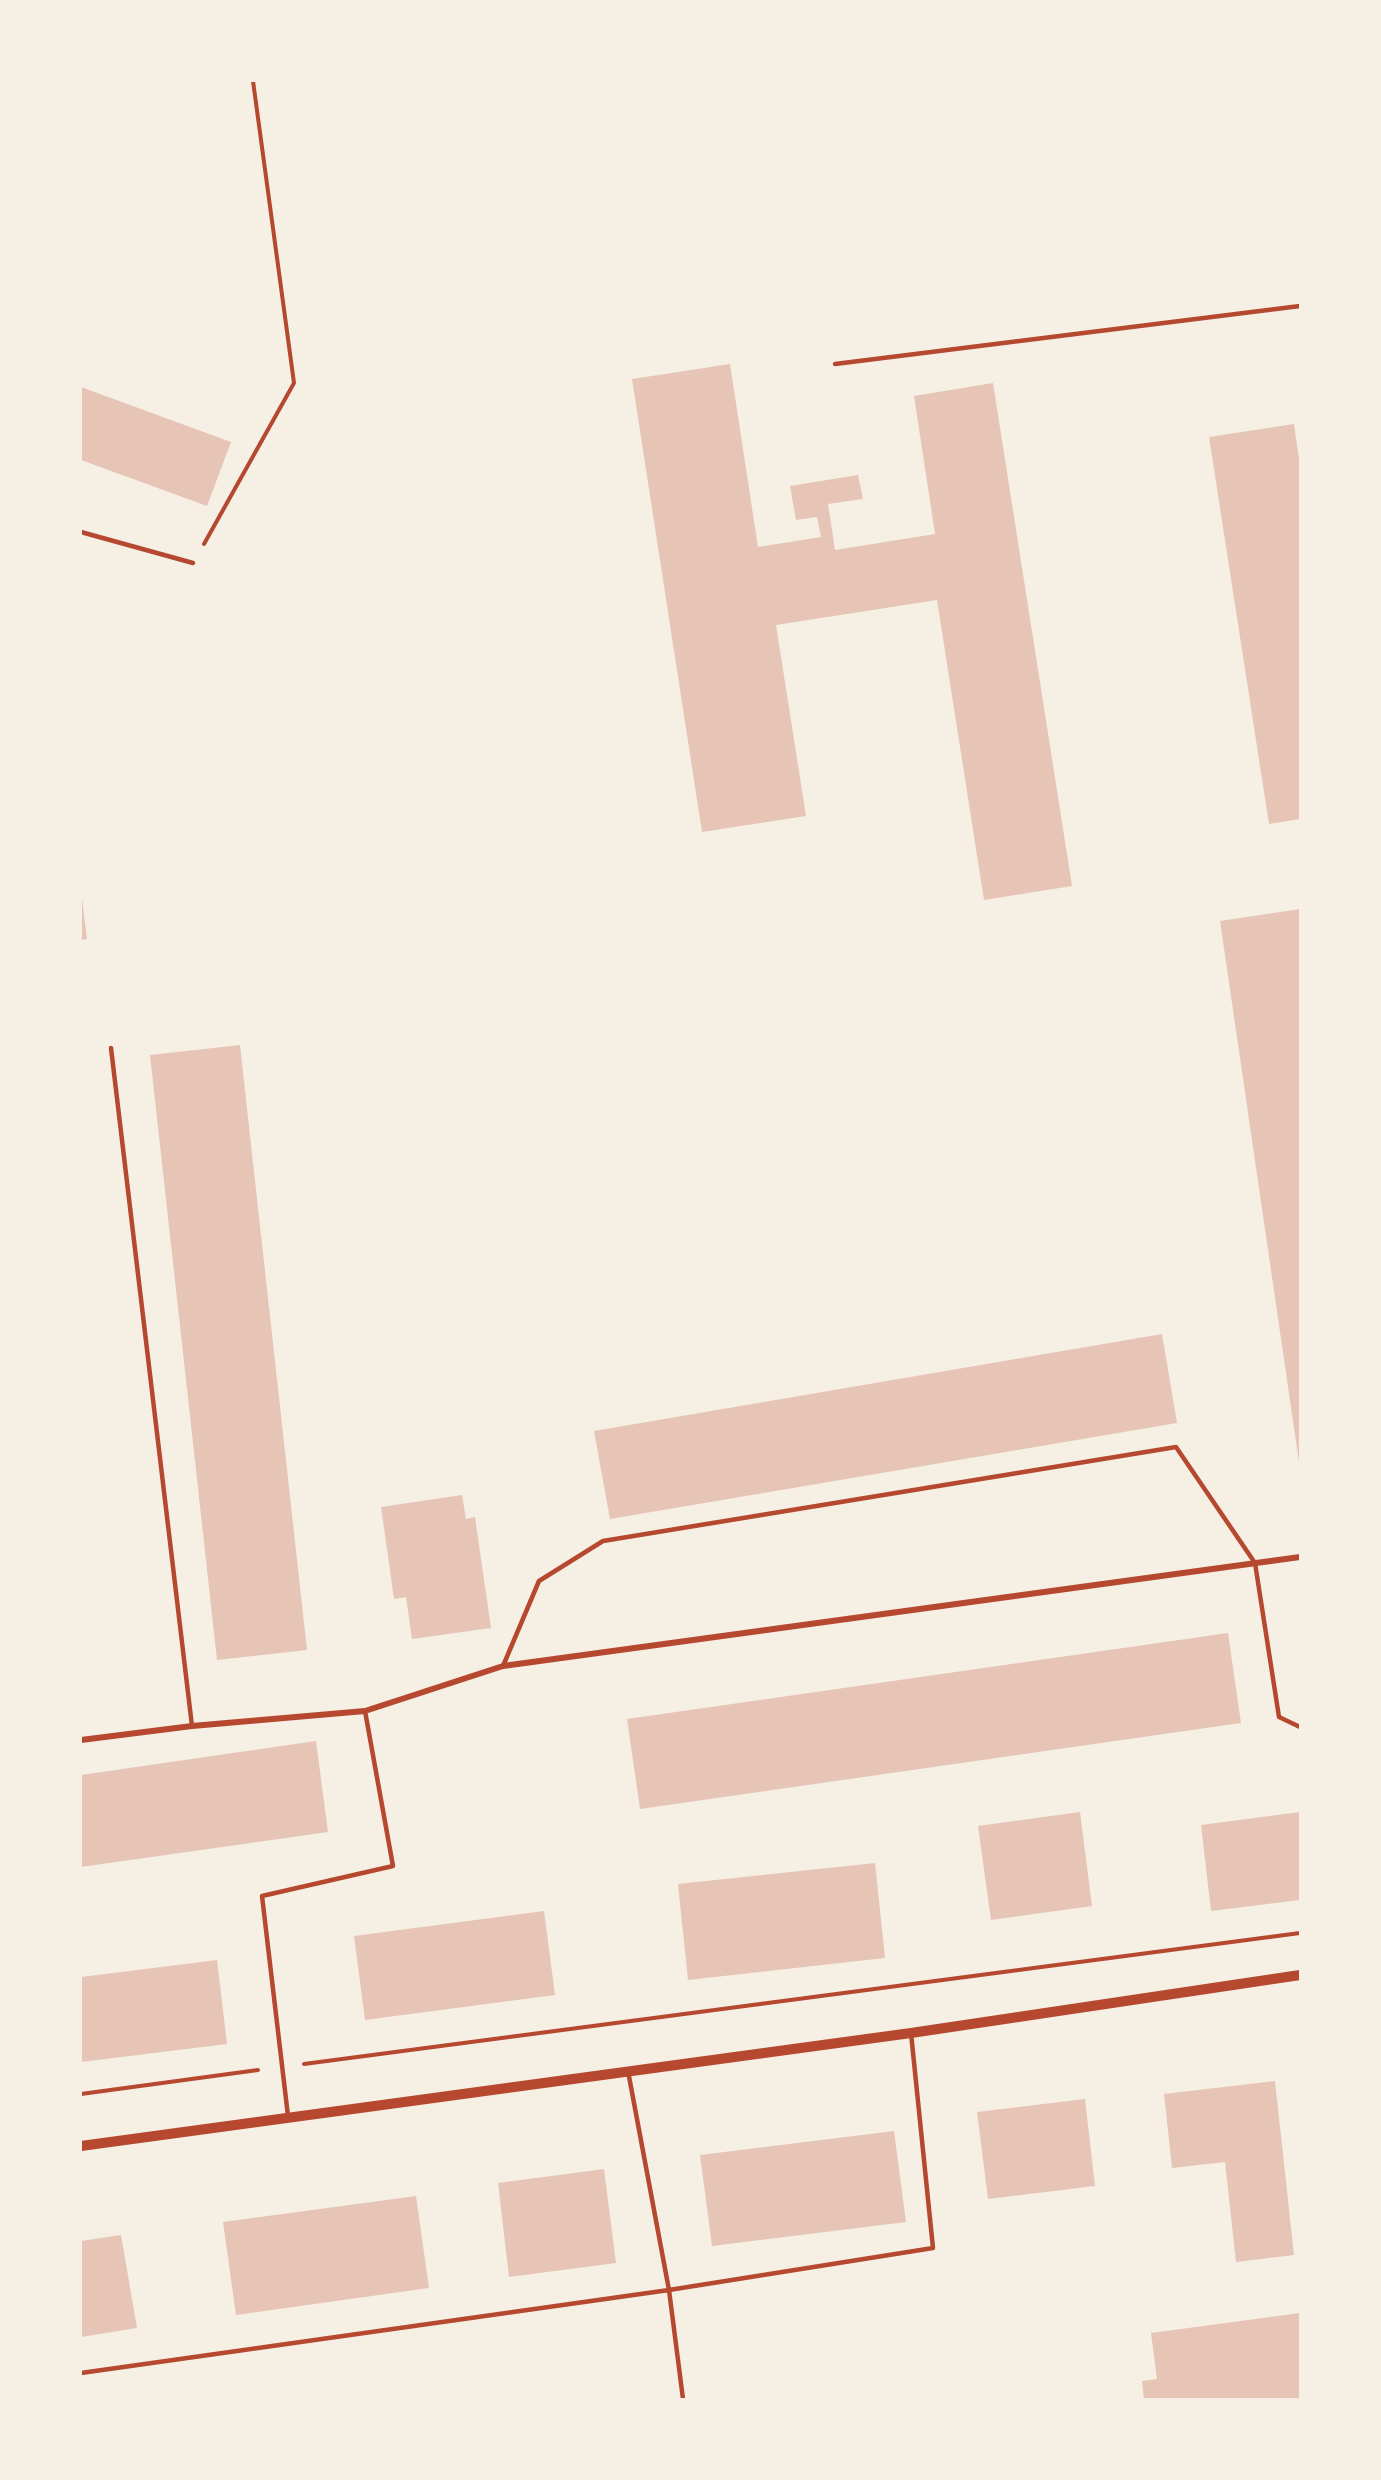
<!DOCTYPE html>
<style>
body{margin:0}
#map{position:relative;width:1381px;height:2480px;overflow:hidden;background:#f6efe4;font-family:"DM Sans",sans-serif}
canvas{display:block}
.frame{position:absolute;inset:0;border:82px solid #f6efe4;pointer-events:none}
</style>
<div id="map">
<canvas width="1381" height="2480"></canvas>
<div class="frame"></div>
</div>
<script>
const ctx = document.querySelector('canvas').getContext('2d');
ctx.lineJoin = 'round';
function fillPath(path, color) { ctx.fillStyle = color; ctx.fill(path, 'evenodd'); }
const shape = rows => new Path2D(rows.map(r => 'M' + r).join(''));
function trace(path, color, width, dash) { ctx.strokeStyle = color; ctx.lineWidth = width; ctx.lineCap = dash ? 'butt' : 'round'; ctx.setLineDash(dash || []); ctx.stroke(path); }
const building = shape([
 [730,364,758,547,821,537,817,517,796,520,790,486,858,475,863,499,828,504,835,550,935,534,914,396,993,383,1072,886,984,900,937,600,776,625,806,816,702,832,632,379],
 [81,387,231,442,207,506,81,460],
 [1294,424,1300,466,1300,819,1269,824,1209,437],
 [81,890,87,939,81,940],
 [1300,909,1300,1462,1299,1462,1220,921],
 [240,1045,307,1650,217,1660,150,1055],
 [1162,1334,1177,1423,610,1519,594,1431],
 [462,1495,466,1519,475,1517,491,1628,412,1639,406,1597,394,1599,381,1507],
 [1228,1633,1241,1723,640,1809,627,1719],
 [316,1741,328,1832,81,1867,81,1775],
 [1080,1812,1092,1906,991,1920,978,1826],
 [1300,1812,1300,1900,1211,1911,1201,1825],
 [875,1863,885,1958,688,1980,678,1884],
 [544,1911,555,1995,365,2020,354,1936],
 [217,1960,227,2044,81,2062,81,1977],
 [1275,2081,1294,2255,1236,2262,1225,2162,1172,2168,1164,2094],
 [1085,2099,1095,2186,988,2199,977,2112],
 [894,2131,906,2222,712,2246,700,2155],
 [604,2169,616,2263,509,2277,498,2183],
 [416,2196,429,2288,236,2315,223,2222],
 [121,2235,137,2328,81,2337,81,2241],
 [1300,2313,1300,2399,1144,2399,1142,2381,1157,2379,1151,2333]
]);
const path = shape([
 [204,544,294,383,253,81],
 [304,2064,1300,1933],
 [81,2094,258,2070]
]);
const service = shape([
 [835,364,1300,306],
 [81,532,193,563],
 [111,1048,192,1726],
 [503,1666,539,1581,603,1541,1176,1447,1255,1563,1279,1717,1300,1727],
 [628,2071,669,2290,683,2399],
 [288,2116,262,1896,393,1866,365,1711],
 [81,2373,669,2290,933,2248,911,2033]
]);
const minor = shape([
 [81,1740,192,1726,365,1711,503,1666,1300,1557]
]);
const tertiary = shape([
 [81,2146,911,2033,1300,1975]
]);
fillPath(building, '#e6c5b7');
trace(path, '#b5482f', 4);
trace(service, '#b5482f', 4.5);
trace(minor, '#b5482f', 6);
trace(tertiary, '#b5482f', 10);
</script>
